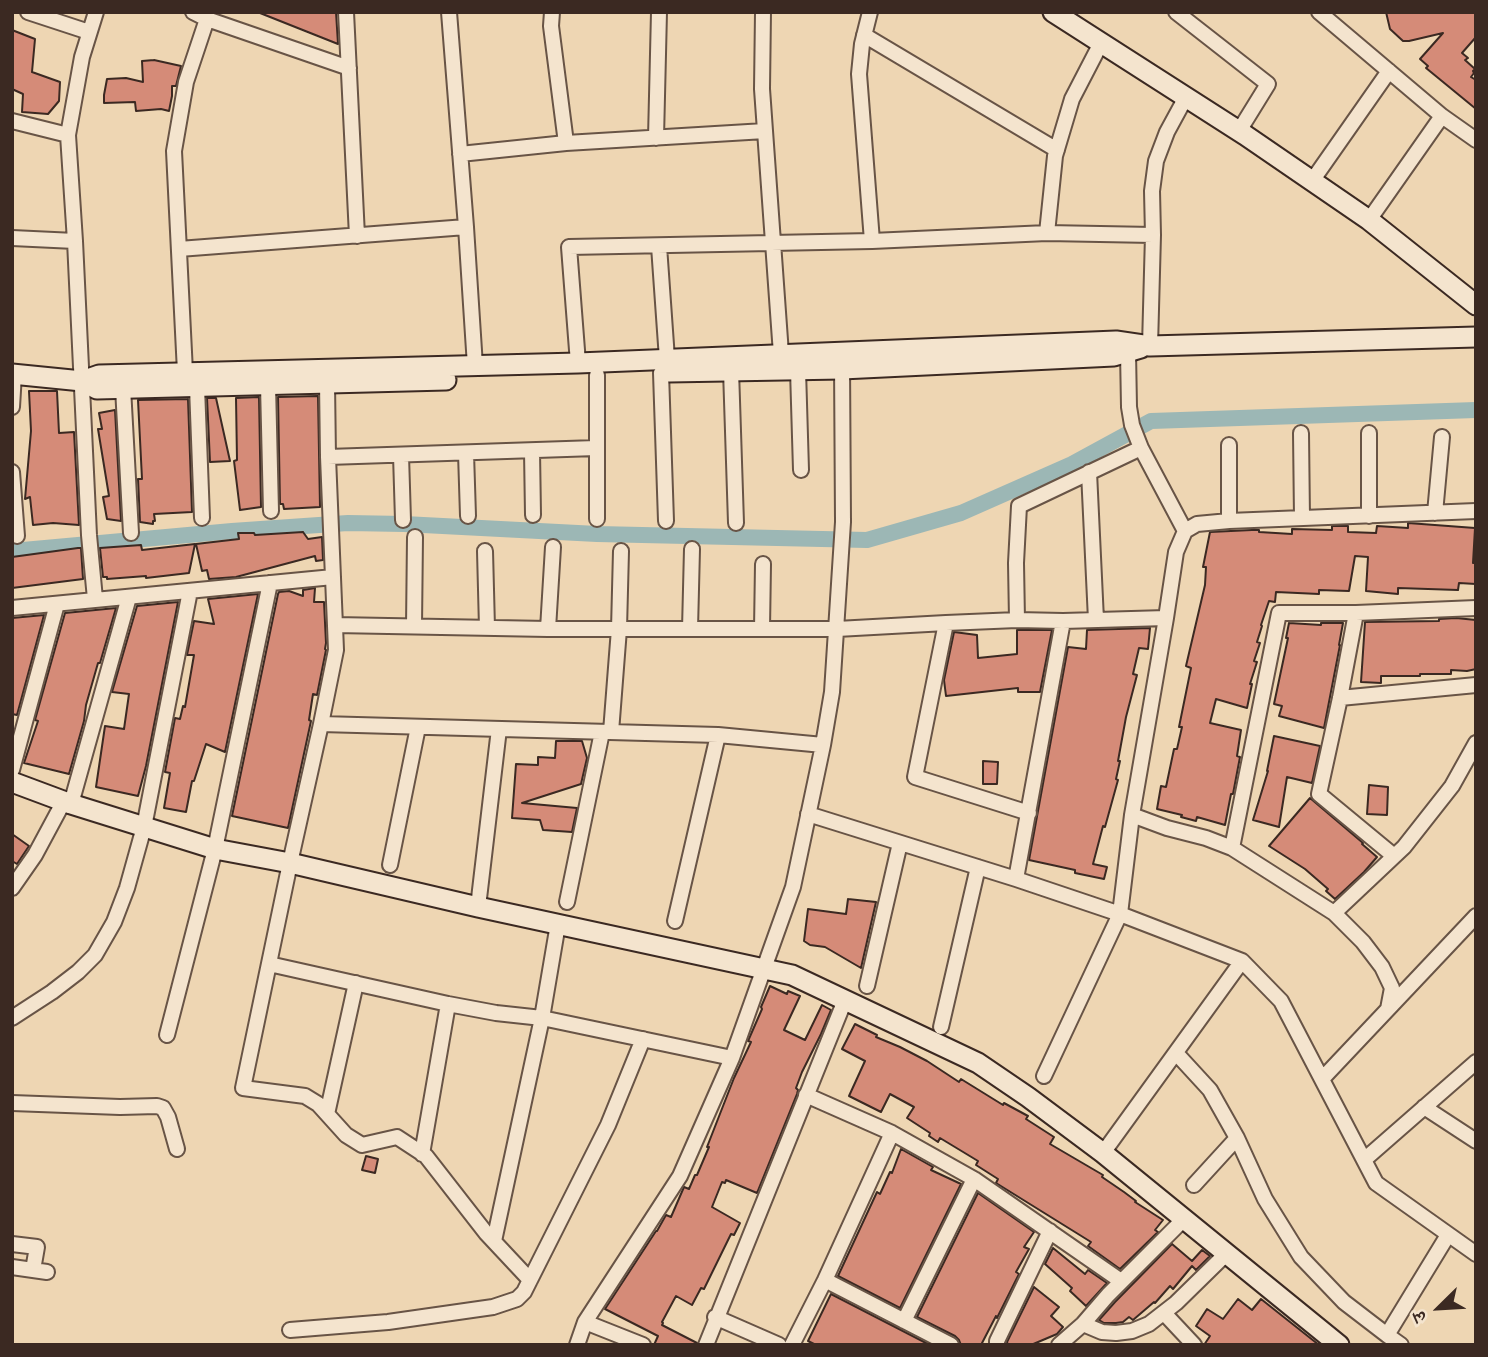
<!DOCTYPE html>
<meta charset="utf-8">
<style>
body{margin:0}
#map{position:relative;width:1488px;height:1357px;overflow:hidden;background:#eed6b3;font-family:"IM FELL Great Primer","Noto Serif Devanagari",serif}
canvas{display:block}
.frame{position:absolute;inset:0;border:14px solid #3b2922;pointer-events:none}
.north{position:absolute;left:1404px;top:1273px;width:70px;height:70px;-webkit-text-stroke:5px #f4e4ce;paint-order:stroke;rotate:246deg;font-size:19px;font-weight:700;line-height:28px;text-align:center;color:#3b2922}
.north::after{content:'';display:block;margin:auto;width:24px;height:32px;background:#3b2922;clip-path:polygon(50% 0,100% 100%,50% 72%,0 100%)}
</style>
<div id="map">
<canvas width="1488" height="1357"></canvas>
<div class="frame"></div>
<div class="north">उ</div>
</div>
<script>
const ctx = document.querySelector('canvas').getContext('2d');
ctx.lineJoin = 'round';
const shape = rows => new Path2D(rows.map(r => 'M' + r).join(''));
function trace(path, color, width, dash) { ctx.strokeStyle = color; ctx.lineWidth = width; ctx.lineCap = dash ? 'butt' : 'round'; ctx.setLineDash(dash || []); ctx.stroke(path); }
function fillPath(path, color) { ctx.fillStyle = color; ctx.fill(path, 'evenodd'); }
const canal = shape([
 [12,551,232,531,348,523,404,524,597,534,867,540,961,513,1072,464,1151,421,1476,410]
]);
const building = shape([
 [261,12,336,12,338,44,260,13,261,12],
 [1386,12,1476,12,1476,37,1462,53,1468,58,1465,60,1475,69,1473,71,1474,73,1471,77,1476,80,1476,109,1426,68,1428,66,1420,59,1443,33,1409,41,1403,41,1390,29,1386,12],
 [12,30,35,39,32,72,60,82,59,101,48,114,22,112,23,94,12,89,12,30],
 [154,60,181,66,176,86,172,86,172,96,169,111,161,109,136,111,135,102,104,103,104,95,107,79,126,78,143,82,142,61,154,60],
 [29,391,57,391,59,433,74,432,79,525,53,523,33,525,30,497,25,499,31,431,29,391],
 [318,396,320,507,284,509,283,504,280,504,278,397,318,396],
 [259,397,261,507,240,510,234,461,237,460,236,398,259,397],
 [207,398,216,398,230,461,210,462,207,398],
 [188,399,192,512,154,514,155,521,153,521,153,524,140,522,138,479,142,479,138,400,188,399],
 [115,410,121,521,107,519,103,497,109,496,98,429,102,429,99,413,115,410],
 [1408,523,1475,528,1473,563,1476,563,1476,584,1459,583,1458,590,1398,588,1398,594,1366,591,1368,557,1355,556,1349,591,1319,590,1319,594,1276,592,1275,602,1269,601,1261,625,1262,626,1257,642,1260,643,1254,661,1257,662,1250,684,1252,684,1247,708,1216,699,1210,723,1241,730,1237,756,1240,757,1233,794,1231,794,1225,825,1197,817,1196,821,1181,817,1182,815,1157,809,1161,786,1166,787,1174,749,1177,749,1182,727,1179,727,1191,668,1186,666,1205,585,1206,567,1203,567,1210,532,1252,530,1259,530,1259,532,1292,534,1292,529,1332,530,1332,526,1348,526,1348,532,1376,533,1377,526,1408,528,1408,523],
 [303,532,308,539,322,537,323,560,316,561,315,556,236,577,209,579,207,570,202,571,196,544,239,539,238,533,254,533,255,535,303,532],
 [195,544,189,573,146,578,146,576,107,579,107,577,103,577,100,548,141,545,142,550,195,544],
 [78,548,81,548,83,579,12,588,12,557,78,548],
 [315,588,314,602,324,602,326,643,325,649,326,650,317,695,313,694,309,720,311,721,288,828,232,816,278,594,279,592,289,591,303,596,303,590,315,588],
 [258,594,225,752,206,744,194,781,192,781,186,812,164,808,170,773,165,772,175,718,180,719,183,706,185,707,194,655,187,655,194,621,214,624,208,599,258,594],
 [178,602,146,766,138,796,96,787,105,726,124,729,129,694,112,692,137,606,178,602],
 [116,608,100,663,98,663,86,705,84,721,69,774,24,763,38,721,35,720,65,613,116,608],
 [44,615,17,715,12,714,12,618,44,615],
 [1456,618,1476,620,1476,669,1467,671,1451,670,1451,674,1420,674,1420,676,1381,676,1381,683,1361,682,1365,622,1439,621,1439,619,1456,618],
 [1289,623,1321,625,1321,623,1343,623,1339,645,1340,645,1324,728,1279,716,1282,706,1274,704,1288,638,1286,638,1289,623],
 [1150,628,1148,649,1139,648,1133,674,1137,675,1126,717,1118,761,1120,761,1116,779,1118,780,1105,827,1103,826,1093,864,1107,867,1104,879,1075,873,1075,870,1029,860,1068,647,1086,649,1087,630,1150,628],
 [1017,630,1052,630,1040,692,1018,692,1018,688,946,696,944,680,954,632,977,635,978,658,1017,654,1017,630],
 [1274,736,1320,746,1312,783,1287,777,1279,827,1253,820,1268,771,1267,771,1274,736],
 [556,741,582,741,587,758,581,784,522,803,577,808,572,832,543,830,540,820,512,818,516,764,538,765,538,757,555,758,556,741],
 [983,761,998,762,997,784,983,784,983,761],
 [1369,785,1388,787,1387,815,1367,814,1369,785],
 [1310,798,1363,843,1362,844,1377,857,1364,872,1335,899,1326,891,1328,889,1305,869,1269,846,1310,798],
 [12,834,29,846,17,864,12,861,12,834],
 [848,899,876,902,861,968,825,947,810,945,804,941,808,909,846,914,848,899],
 [770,986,787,994,788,991,800,996,784,1030,805,1040,822,1005,831,1010,821,1034,802,1072,796,1088,798,1090,797,1094,757,1193,726,1180,725,1183,722,1182,712,1207,740,1223,734,1235,731,1234,704,1289,701,1288,692,1305,676,1296,662,1322,663,1323,662,1325,697,1343,697,1345,654,1345,658,1336,605,1309,656,1231,657,1231,666,1215,671,1217,684,1187,689,1189,695,1175,697,1175,709,1147,707,1147,734,1078,751,1042,748,1041,762,1009,761,1007,770,986],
 [855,1024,877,1035,876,1037,900,1047,927,1061,959,1082,961,1079,1003,1105,1004,1103,1028,1116,1026,1119,1054,1137,1050,1144,1103,1175,1102,1177,1124,1192,1136,1201,1135,1202,1163,1220,1155,1230,1158,1232,1120,1269,1088,1246,1091,1242,996,1183,998,1179,976,1165,978,1161,940,1138,938,1142,929,1136,930,1133,907,1118,914,1107,890,1094,881,1112,849,1096,865,1061,842,1049,855,1024],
 [901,1149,933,1167,931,1170,961,1184,900,1308,838,1276,877,1192,880,1194,890,1172,892,1173,901,1149],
 [366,1156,378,1159,375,1173,362,1170,366,1156],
 [978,1193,1034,1232,1024,1247,1029,1249,1016,1272,1019,1274,997,1318,996,1316,981,1345,961,1345,959,1340,955,1336,917,1317,978,1193],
 [1172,1244,1192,1261,1202,1250,1210,1256,1196,1270,1192,1266,1173,1289,1170,1286,1155,1303,1154,1302,1133,1320,1129,1317,1123,1322,1116,1323,1104,1323,1099,1320,1115,1302,1172,1244],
 [1053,1248,1085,1274,1088,1270,1107,1283,1086,1306,1070,1291,1072,1288,1045,1264,1053,1248],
 [1034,1287,1059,1307,1051,1316,1063,1327,1057,1334,1031,1345,1008,1345,1007,1342,1034,1287],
 [831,1294,899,1329,930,1345,816,1345,808,1341,831,1294],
 [1238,1299,1252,1310,1261,1299,1319,1345,1204,1345,1210,1336,1196,1326,1207,1309,1223,1319,1238,1299]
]);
const street = shape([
 [28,12,89,32],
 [346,12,357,236],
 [763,12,762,89,781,354],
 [870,12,862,44,859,74,872,241],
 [1176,12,1268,84,1239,131],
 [1319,12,1442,116,1476,140],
 [207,19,349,68],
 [864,35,1057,150],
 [12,121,68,135,75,241,89,535,95,599],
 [68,135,82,57,96,12],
 [656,138,659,12],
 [566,143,765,131],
 [460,154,566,143,551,26,552,12],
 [1312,181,1389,71],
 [1369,220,1442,116],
 [466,227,475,366],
 [1047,233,1055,156,1072,99,1101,43],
 [12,238,75,241],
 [659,246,667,359],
 [179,249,466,227,449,12],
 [1150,346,1153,235,1152,191,1156,161,1167,132,1186,97],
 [1128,352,1129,407,1132,425,1141,448,1185,531],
 [578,363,569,247,872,241,1047,233,1153,235],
 [731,370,736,523],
 [798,370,801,470],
 [185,372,174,151,186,82,207,19,193,12],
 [661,373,666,521],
 [597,375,597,519],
 [268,385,271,511],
 [197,387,202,518],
 [123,388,131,533],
 [12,407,14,374],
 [1301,433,1302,518],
 [532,451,533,515],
 [466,453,468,516],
 [401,455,403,520],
 [328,457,596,448],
 [12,472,17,536],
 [1089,472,1096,620],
 [1435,513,1442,437],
 [1369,516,1369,433],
 [1229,521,1229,445],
 [553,547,548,629,837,629,946,623],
 [485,551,487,628],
 [12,608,333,577],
 [1017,620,1016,563,1019,506,1141,448],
 [335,625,548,629],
 [414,626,415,537],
 [690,629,692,549],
 [762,629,763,564],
 [1340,698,1476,685],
 [321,724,336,650,328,457,327,383],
 [611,732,619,629,621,551],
 [12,770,57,604],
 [71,804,129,597],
 [1029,813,915,777,946,623,1017,620,1063,621],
 [808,814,1016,879,1120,914,1044,1076],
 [1132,815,1167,828,1206,838,1232,848,1334,913,1363,942,1382,967,1392,988,1388,1009],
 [1232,848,1279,613,1356,613],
 [1394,856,1319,794,1340,698,1356,613,1476,608],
 [390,865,418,727],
 [1016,879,1063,621,1166,618],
 [12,888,35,855,64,801],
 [567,902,602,732],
 [478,907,499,729],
 [1334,913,1404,847,1452,786,1476,743],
 [675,921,718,735,823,745],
 [1242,961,1281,1001,1376,1183,1476,1254],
 [269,964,448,1004,496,1013,542,1018,732,1058],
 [867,986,900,843],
 [12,1018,52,992,78,972,95,955,114,922,127,888,144,827,190,591],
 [941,1027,978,867],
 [167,1035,215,849,270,583],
 [1176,1053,1210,1090,1237,1138,1265,1199,1301,1257,1344,1302,1387,1335],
 [1322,1079,1476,916],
 [806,1095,892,1133,974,1179,1121,1281],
 [12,1103,120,1107,157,1106,163,1108,168,1117,177,1149],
 [1424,1107,1476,1141],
 [327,1114,356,983],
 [1103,1153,1242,961,1120,914,1132,815,1166,618,1176,552,1185,531,1197,524,1229,521,1476,511],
 [422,1154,448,1004],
 [1364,1160,1476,1062],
 [1194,1185,1237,1138],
 [494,1241,542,1018,558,924],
 [12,1244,37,1247,33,1270],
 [12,1267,47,1272],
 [530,1280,486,1233,426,1156,397,1137,362,1145,346,1135,318,1104,305,1096,243,1088,290,863,321,724,718,735],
 [825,1280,951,1345],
 [1164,1313,1194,1345],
 [715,1317,779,1345],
 [904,1321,974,1179],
 [1083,1324,1102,1332,1116,1333,1132,1331,1149,1324,1176,1303,1227,1253],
 [290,1330,388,1322,493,1307,517,1299,524,1292,608,1125,643,1039],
 [577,1345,585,1322],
 [643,1345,585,1322,680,1176,732,1058,793,887,823,745,832,692,843,522,842,362],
 [706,1345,845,1000],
 [792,1345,825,1280,892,1133],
 [997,1345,997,1341,1050,1231],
 [1059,1345,1083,1324,1108,1295,1185,1218],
 [1401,1345,1387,1335,1448,1235]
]);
const secondary = shape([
 [1053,12,1245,135,1369,220,1476,305],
 [669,372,842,369,1114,356,1141,348],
 [12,374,82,381,97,389,446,380],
 [82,381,99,375,578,363,1116,341,1150,346,1476,337],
 [12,782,71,804,215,849,290,863,478,907,792,975,978,1063,1028,1097,1103,1153,1339,1345]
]);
trace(canal, '#9cb7b5', 16);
fillPath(building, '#d58b78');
trace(building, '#3b2922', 2);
trace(street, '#685446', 18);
trace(secondary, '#3b2922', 23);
trace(street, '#f4e4ce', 14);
trace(secondary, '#f4e4ce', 19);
</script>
